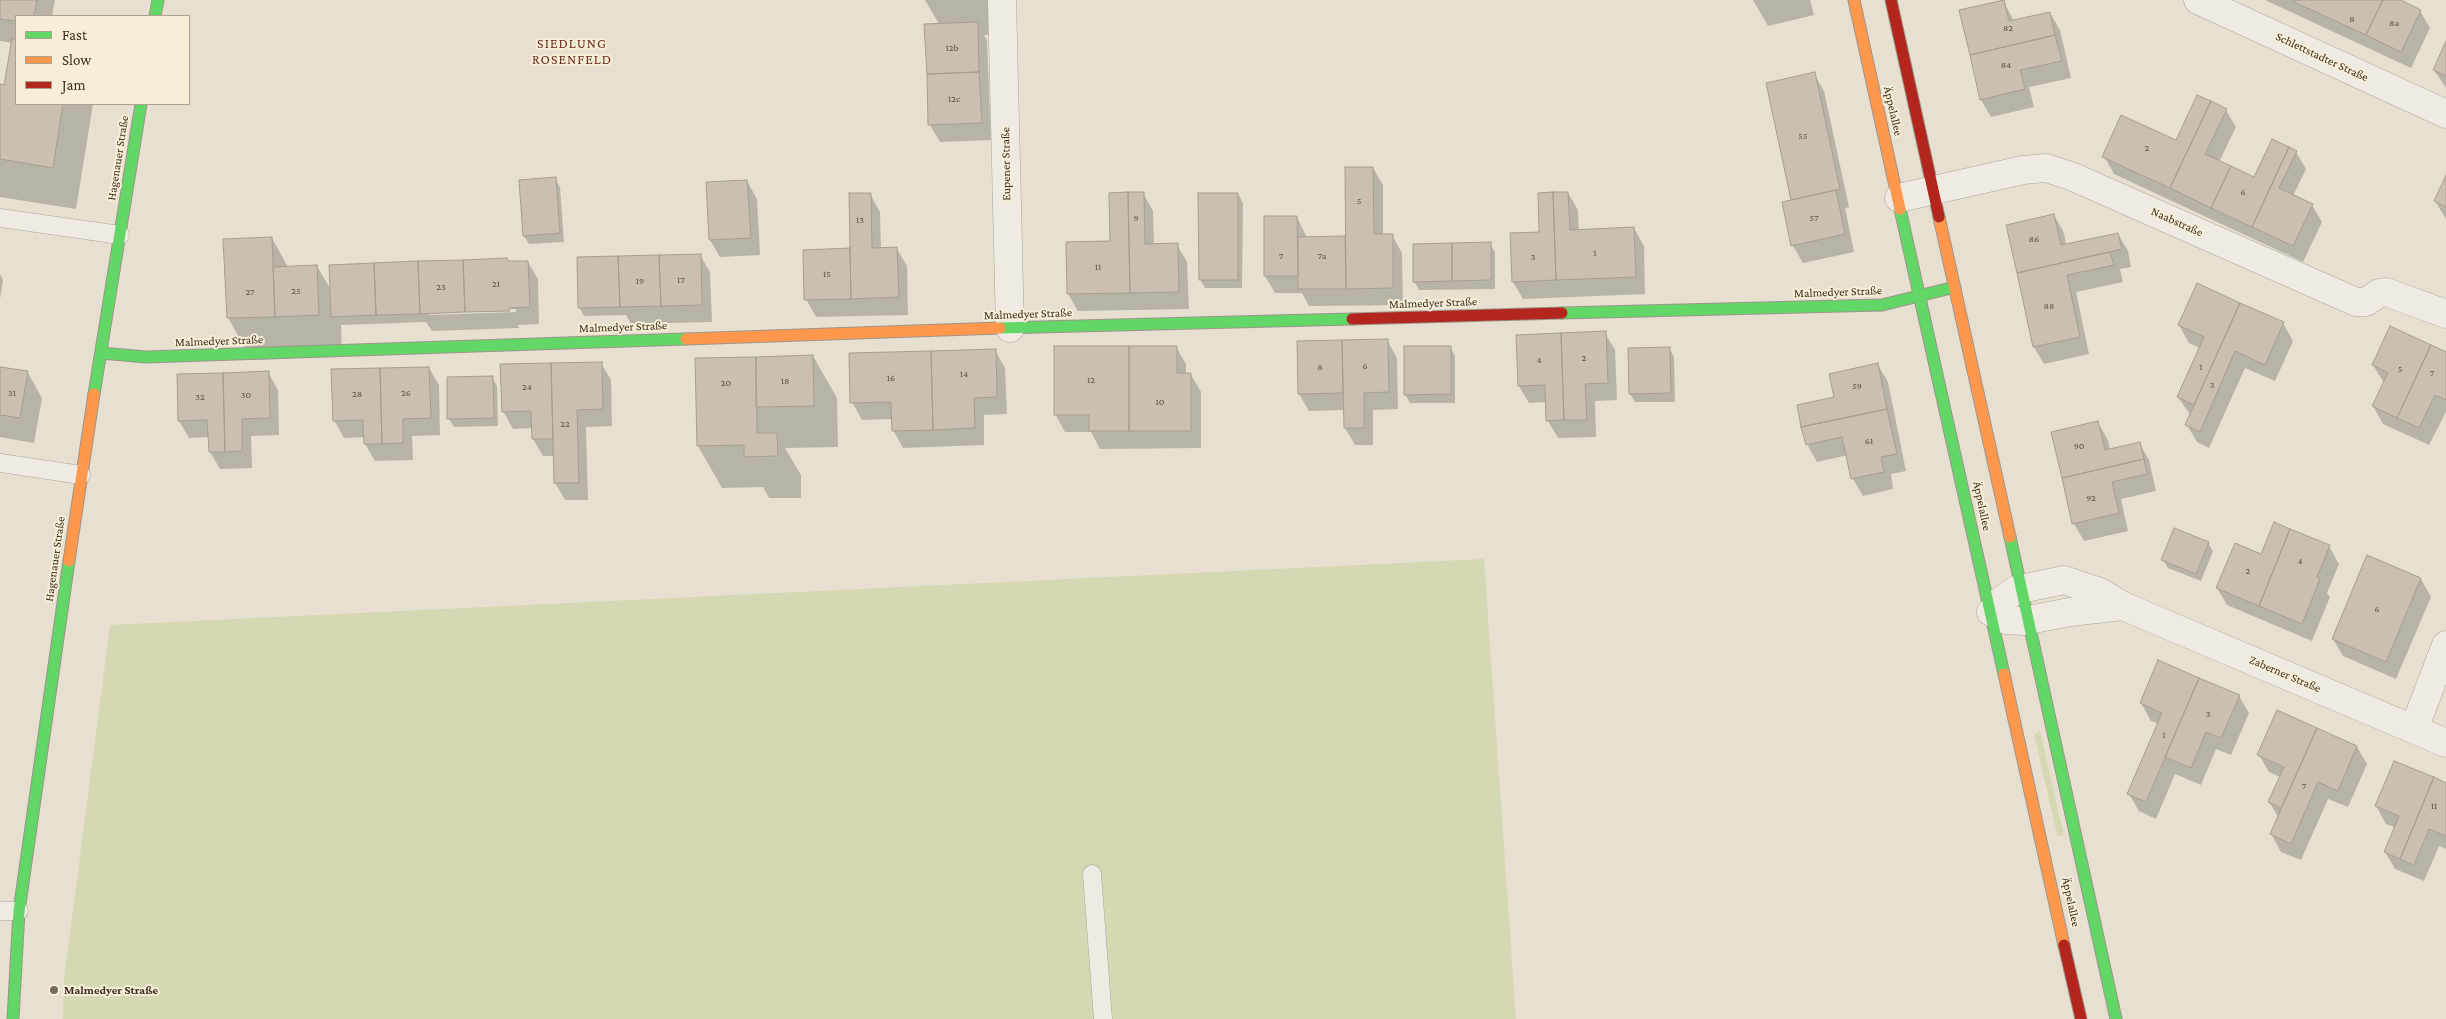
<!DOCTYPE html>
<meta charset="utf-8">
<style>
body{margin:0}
#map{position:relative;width:2446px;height:1019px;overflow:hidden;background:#e7e0d1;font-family:"Crimson Pro",serif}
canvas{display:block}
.legend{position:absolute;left:15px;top:15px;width:175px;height:90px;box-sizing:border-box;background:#f7eed8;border:1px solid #ada18e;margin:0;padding:6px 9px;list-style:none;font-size:15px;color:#3d2e20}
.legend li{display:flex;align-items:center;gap:10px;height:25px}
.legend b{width:25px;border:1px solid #ada18e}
</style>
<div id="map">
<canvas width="2446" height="1019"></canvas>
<ul class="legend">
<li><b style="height:6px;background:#63d668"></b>Fast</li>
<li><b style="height:6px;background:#ff974d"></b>Slow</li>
<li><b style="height:6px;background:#b3261e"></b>Jam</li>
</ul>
</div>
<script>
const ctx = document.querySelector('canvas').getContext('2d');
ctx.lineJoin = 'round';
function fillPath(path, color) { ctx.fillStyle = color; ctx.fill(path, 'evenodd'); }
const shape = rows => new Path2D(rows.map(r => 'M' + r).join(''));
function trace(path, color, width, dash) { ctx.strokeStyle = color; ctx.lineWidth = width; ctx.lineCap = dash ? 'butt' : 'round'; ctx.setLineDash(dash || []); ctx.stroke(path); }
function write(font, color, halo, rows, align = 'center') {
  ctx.font = font + ' "Crimson Pro",serif'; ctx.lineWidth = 4; ctx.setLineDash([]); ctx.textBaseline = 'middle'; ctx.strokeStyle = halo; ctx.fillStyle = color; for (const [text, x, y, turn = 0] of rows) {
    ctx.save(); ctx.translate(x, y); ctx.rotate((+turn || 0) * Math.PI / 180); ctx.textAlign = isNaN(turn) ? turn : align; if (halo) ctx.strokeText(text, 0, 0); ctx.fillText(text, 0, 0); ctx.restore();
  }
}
const green = shape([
 [1484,559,1516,1019,63,1019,64,979,110,625],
 [2040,731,2064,836,2057,835,2034,734]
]);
const shadow = shape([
 [0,0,55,0,52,16,16,16,16,104,93,104,76,209,0,197,0,86,5,86,13,43,0,41],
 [925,0,1001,0,1002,35,984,35,987,40,991,140,940,142,930,125,939,24],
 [1753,0,1810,0,1814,15,1768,26],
 [2265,0,2398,0,2420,11,2430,28,2411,68],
 [2003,1,2014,21,2050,13,2060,30,2071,78,2029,87,2034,107,1991,117,1981,100],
 [2446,44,2446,88,2434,70],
 [1814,74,1824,91,1849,207,1845,208,1854,252,1803,263,1793,246,1784,203,1793,201,1768,84],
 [2226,110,2236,127,2219,162,2255,178,2296,152,2306,169,2293,196,2312,205,2322,222,2303,262,2114,174,2104,156,2177,142],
 [1373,168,1383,185,1383,235,1392,235,1402,253,1403,305,1309,306,1302,293,1275,293,1265,276,1297,217,1307,238,1347,238],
 [2446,178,2446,219,2435,201],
 [555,179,560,187,564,242,529,244,524,236],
 [747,181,757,199,760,255,720,257,710,240],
 [1143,193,1153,211,1154,245,1177,245,1187,262,1189,309,1078,311,1068,294,1112,242],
 [1568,193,1578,210,1579,231,1634,228,1644,246,1645,294,1523,299,1513,282,1541,233],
 [870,194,880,212,881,249,897,249,907,266,908,315,816,317,806,299,804,251,852,250],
 [1238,194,1243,203,1242,288,1205,288,1200,279],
 [2054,215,2064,233,2066,245,2118,234,2128,251,2131,267,2120,269,2123,282,2076,292,2089,354,2044,364,2034,347,2007,226],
 [272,238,288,267,317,266,332,292,508,262,528,262,538,279,539,324,518,325,519,328,432,331,426,322,341,325,342,356,252,360,228,318,225,240],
 [516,309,516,312,429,315,429,312],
 [1490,244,1495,252,1495,289,1419,290,1414,281],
 [700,255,710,272,712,322,631,324,626,315,584,316,579,307],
 [0,274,3,280,0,299],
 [2197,285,2283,323,2293,341,2275,381,2245,368,2209,448,2197,442,2187,425,2191,416,2178,397,2200,348,2189,343,2179,325],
 [1605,333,1615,350,1617,400,1595,401,1596,437,1558,438,1548,421,1547,402,1529,403,1519,386],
 [1387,340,1397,358,1398,409,1373,410,1373,445,1355,445,1345,428,1345,410,1309,411,1299,394,1298,342],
 [1176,347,1186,364,1186,375,1191,375,1201,392,1201,448,1100,449,1091,432,1065,432,1055,414],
 [1450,347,1455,356,1455,403,1410,403,1405,394],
 [1669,348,1674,357,1675,402,1635,402,1630,394],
 [995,350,1005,368,1007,414,984,415,984,445,903,448,893,430,892,419,862,420,852,402],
 [2446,354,2446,412,2429,445,2383,424,2373,406,2384,383,2373,365],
 [813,356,837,398,838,447,785,448,801,475,801,498,769,498,763,487,722,488,698,446,696,359],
 [601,363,611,380,612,426,586,427,588,500,565,500,555,483,555,456,543,456,533,439,532,428,513,429,503,411],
 [1878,365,1888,382,1906,471,1891,474,1893,489,1863,496,1853,479,1848,455,1817,462,1807,444,1835,398],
 [0,368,28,373,42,398,34,443,0,437],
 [429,368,439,385,440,435,412,436,413,460,375,461,365,444,365,437,344,438,334,420],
 [268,372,278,390,279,435,251,436,252,468,220,469,210,452,209,437,189,438,179,421],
 [492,377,497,386,498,426,454,427,449,419],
 [2098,423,2108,440,2110,450,2139,443,2149,460,2156,491,2121,499,2128,531,2084,541,2074,524,2053,433],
 [2208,543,2213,551,2201,581,2168,568,2163,560],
 [2329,546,2339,564,2327,593,2330,597,2312,641,2227,605,2217,588,2262,556],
 [2368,557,2421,579,2431,597,2396,679,2343,656,2333,639],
 [2239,696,2249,713,2231,755,2216,749,2201,785,2175,774,2156,819,2139,811,2129,794,2159,724,2151,721,2141,703],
 [2277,712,2357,747,2367,764,2348,807,2328,799,2301,860,2281,852,2271,834,2279,818,2269,802,2280,777,2269,772,2259,755],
 [2446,784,2446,849,2439,846,2424,881,2395,869,2385,852,2396,828,2386,824,2376,806]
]);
const building = shape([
 [0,0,37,0,34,16,16,16,16,21,0,19,0,0],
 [2004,0,2009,21,2050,12,2055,35,1970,55,1959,10,2004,0],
 [2295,0,2383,0,2366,35,2294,2,2295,0],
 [2383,0,2401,0,2421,10,2401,52,2366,35,2383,0],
 [978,22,979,72,927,74,924,24,978,22],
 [2055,35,2062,61,2020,70,2025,89,1980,100,1970,55,2055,35],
 [12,39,16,40,16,104,63,104,53,168,0,159,0,84,4,85,12,39],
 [2446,41,2446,76,2433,70,2446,41],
 [979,72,982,123,928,125,927,74,979,72],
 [1815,72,1840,189,1791,200,1766,83,1815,72],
 [2197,95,2211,101,2170,188,2102,157,2121,115,2176,140,2197,95],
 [2211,101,2227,109,2205,154,2231,166,2211,208,2170,188,2211,101],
 [2272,139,2289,147,2252,227,2211,208,2231,166,2254,177,2272,139],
 [2289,147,2297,151,2279,188,2313,204,2293,246,2252,227,2289,147],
 [1345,167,1373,167,1374,234,1393,234,1393,288,1346,289,1345,167],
 [2446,175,2446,207,2434,201,2446,175],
 [556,177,560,233,523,236,519,180,556,177],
 [747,180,751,238,709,240,706,182,747,180],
 [1836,190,1845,234,1791,246,1782,202,1836,190],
 [1128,192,1130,293,1067,294,1066,242,1110,241,1109,193,1128,192],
 [1128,192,1144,192,1145,244,1178,243,1179,292,1130,293,1128,192],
 [1553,192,1556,280,1512,282,1510,233,1539,232,1538,193,1553,192],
 [1553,192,1568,192,1570,230,1634,227,1636,277,1556,280,1553,192],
 [849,193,871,193,872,248,897,247,899,297,851,299,849,193],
 [1198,193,1238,193,1238,280,1199,280,1198,193],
 [2054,214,2061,245,2118,233,2122,249,2017,273,2006,225,2054,214],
 [1264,216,1297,216,1298,276,1264,276,1264,216],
 [1345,236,1346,289,1298,289,1298,237,1345,236],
 [272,237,275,317,227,318,223,239,272,237],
 [1491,242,1491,280,1452,281,1452,243,1491,242],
 [1452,243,1452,281,1413,282,1413,244,1452,243],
 [850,248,851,299,804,300,803,250,850,248],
 [2110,252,2114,265,2067,275,2080,337,2033,347,2017,273,2110,252],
 [701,254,702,305,661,306,659,255,701,254],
 [659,255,661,306,620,307,618,256,659,255],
 [618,256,620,307,578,308,577,257,618,256],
 [507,258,508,261,528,261,530,307,509,308,510,311,465,312,463,260,507,258],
 [463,260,465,312,420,314,418,261,463,260],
 [418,261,420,314,376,315,374,263,418,261],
 [374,263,376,315,331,317,329,265,374,263],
 [317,265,319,315,275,317,273,267,317,265],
 [2197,283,2240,303,2194,405,2177,397,2204,337,2178,325,2197,283],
 [2240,303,2284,322,2265,365,2235,351,2200,432,2185,425,2240,303],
 [2390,326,2431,345,2397,418,2372,406,2388,373,2372,365,2390,326],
 [1606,331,1608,383,1585,384,1587,420,1564,420,1561,333,1606,331],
 [1561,333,1564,420,1546,421,1545,385,1518,386,1516,335,1561,333],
 [1388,339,1389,392,1364,393,1364,428,1344,428,1342,340,1388,339],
 [1342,340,1343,393,1298,394,1297,341,1342,340],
 [2431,345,2446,352,2446,400,2435,395,2419,428,2397,418,2431,345],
 [1054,346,1129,346,1129,431,1089,431,1089,415,1054,415,1054,346],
 [1129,346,1177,346,1177,373,1191,373,1191,431,1129,431,1129,346],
 [1404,346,1451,346,1451,394,1404,395,1404,346],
 [1670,347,1671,393,1629,394,1628,348,1670,347],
 [996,349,997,397,974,398,975,428,933,430,931,351,996,349],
 [931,351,933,430,892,431,891,402,850,403,849,353,931,351],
 [813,355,814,406,756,407,756,357,813,355],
 [756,357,757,433,777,433,778,456,744,457,744,445,697,446,695,358,756,357],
 [602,362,603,409,577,410,579,483,554,483,551,363,602,362],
 [551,363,553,439,532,439,531,411,502,412,500,364,551,363],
 [1878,363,1887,409,1801,427,1797,405,1834,397,1829,374,1878,363],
 [0,367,28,371,20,418,0,415,0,367],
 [429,367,431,418,403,419,403,443,382,444,380,368,429,367],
 [380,368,382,444,364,444,363,420,333,421,331,369,380,368],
 [269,371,270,418,242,419,242,451,225,452,223,373,269,371],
 [223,373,225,452,209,452,207,420,178,421,177,374,223,373],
 [493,376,494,418,447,419,447,377,493,376],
 [1887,409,1897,454,1881,457,1884,472,1851,479,1842,437,1806,445,1801,427,1887,409],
 [2098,421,2105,450,2140,442,2144,459,2062,478,2051,432,2098,421],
 [2144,459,2147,474,2112,482,2119,513,2072,524,2062,478,2144,459],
 [2274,522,2290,529,2259,606,2216,588,2235,543,2261,554,2274,522],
 [2174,528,2209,542,2196,574,2161,560,2174,528],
 [2290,529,2330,545,2317,577,2320,579,2302,624,2259,606,2290,529],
 [2367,555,2421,578,2386,662,2332,639,2367,555],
 [2158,660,2199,678,2146,802,2127,794,2162,713,2140,703,2158,660],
 [2199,678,2240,695,2221,738,2206,732,2191,768,2165,757,2199,678],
 [2277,710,2317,728,2281,808,2268,802,2284,767,2257,755,2277,710],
 [2317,728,2357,746,2338,791,2318,782,2291,844,2270,834,2317,728],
 [2394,761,2434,777,2400,859,2384,852,2399,816,2375,806,2394,761],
 [2434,777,2446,783,2446,836,2429,829,2414,865,2400,859,2434,777]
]);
const lane = shape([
 [0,218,120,235],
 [0,463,81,475],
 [1092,874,1103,1019],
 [0,911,19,911]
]);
const street = shape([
 [1002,0,1010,328],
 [2198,0,2446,114],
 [1899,198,2023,170,2046,168,2071,176,2356,302,2366,302,2379,293,2386,292,2446,314],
 [2123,606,2070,612,2023,621,2006,620,1991,612,1999,602,2016,590,2064,580,2100,592,2123,606,2446,743],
 [2414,729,2446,645]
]);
const fast = shape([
 [155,16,158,0],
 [1900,209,2004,674],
 [1562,313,1882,305,1955,287],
 [1000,328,1352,319],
 [101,353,146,357,686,339],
 [94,394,141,104],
 [2010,537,2116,1019],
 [13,1019,19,911,69,561]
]);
const slow = shape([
 [1854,0,1900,209],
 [1939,217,2010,537],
 [686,339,1000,328],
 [69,561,94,394],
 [2004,674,2064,945]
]);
const jam = shape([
 [1891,0,1939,217],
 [1352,319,1562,313],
 [2064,945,2081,1019]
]);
const markers = [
 [54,990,5,"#786c5e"]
];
const numberNames = [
 ["8",2352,19],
 ["8a",2394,23],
 ["82",2008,28],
 ["12b",952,48],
 ["84",2006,65],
 ["12c",954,99],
 ["55",1803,136],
 ["2",2147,148],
 ["6",2243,192],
 ["5",1359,201],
 ["9",1136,218],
 ["57",1814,218],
 ["13",860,220],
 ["86",2034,239],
 ["1",1595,253],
 ["7",1281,256],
 ["7a",1322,256],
 ["3",1533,257],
 ["11",1098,267],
 ["15",827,274],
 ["17",681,280],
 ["19",640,281],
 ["21",496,284],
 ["23",441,287],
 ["25",296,291],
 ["27",250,292],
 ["88",2049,306],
 ["2",1584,358],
 ["4",1539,360],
 ["6",1365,366],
 ["8",1320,367],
 ["1",2201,367],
 ["5",2400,369],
 ["7",2432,373],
 ["14",964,374],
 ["16",891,378],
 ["12",1091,380],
 ["18",785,381],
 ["20",726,383],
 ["3",2212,385],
 ["59",1857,386],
 ["24",527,387],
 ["31",12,393],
 ["26",406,393],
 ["28",357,394],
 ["30",246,395],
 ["32",200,397],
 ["10",1160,402],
 ["22",565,424],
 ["61",1869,441],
 ["90",2079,446],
 ["92",2091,498],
 ["4",2300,561],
 ["2",2248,571],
 ["6",2377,609],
 ["3",2208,714],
 ["1",2164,735],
 ["7",2304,786],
 ["11",2434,806]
];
const streetNames = [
 ["Schlettstadter Straße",2322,57,25],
 ["Äppelallee",1893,111,77],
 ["Hagenauer Straße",118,158,-81],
 ["Eupener Straße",1006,164,-91],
 ["Naabstraße",2177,222,24],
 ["Malmedyer Straße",1838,292,-2],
 ["Malmedyer Straße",1433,303,-2],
 ["Malmedyer Straße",1028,314,-2],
 ["Malmedyer Straße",623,327,-2],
 ["Malmedyer Straße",219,341,-2],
 ["Äppelallee",1982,506,78],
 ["Hagenauer Straße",55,559,-82],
 ["Zaberner Straße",2285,674,23],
 ["Äppelallee",2071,902,78]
];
const poiNames = [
 ["Malmedyer Straße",64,990]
];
const neighbourhoodNames = [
 ["SIEDLUNG",572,44],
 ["ROSENFELD",572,60]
];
fillPath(green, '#d6d7b3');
fillPath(shadow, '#0003');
fillPath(building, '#cbbfb2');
trace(building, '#a89c90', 1);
trace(lane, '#ada599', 19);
trace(street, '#ada599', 29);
trace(fast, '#9c958a', 13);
trace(slow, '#9c958a', 13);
trace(jam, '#9c958a', 13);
trace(lane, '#efebe3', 18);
trace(street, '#efebe3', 28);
trace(fast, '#63d668', 11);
trace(slow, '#ff974d', 11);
trace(jam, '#b3261e', 11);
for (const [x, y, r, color] of markers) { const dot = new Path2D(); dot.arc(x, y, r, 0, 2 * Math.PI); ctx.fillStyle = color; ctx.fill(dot); trace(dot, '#f7eed8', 2); }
write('10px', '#605244', null, numberNames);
write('12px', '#3d2e20', '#f7eed8', streetNames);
write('bold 12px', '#3d2e20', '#f7eed8', poiNames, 'left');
ctx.letterSpacing = '1px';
write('14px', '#6b2e1e', '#f7eed8', neighbourhoodNames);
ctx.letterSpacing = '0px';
</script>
